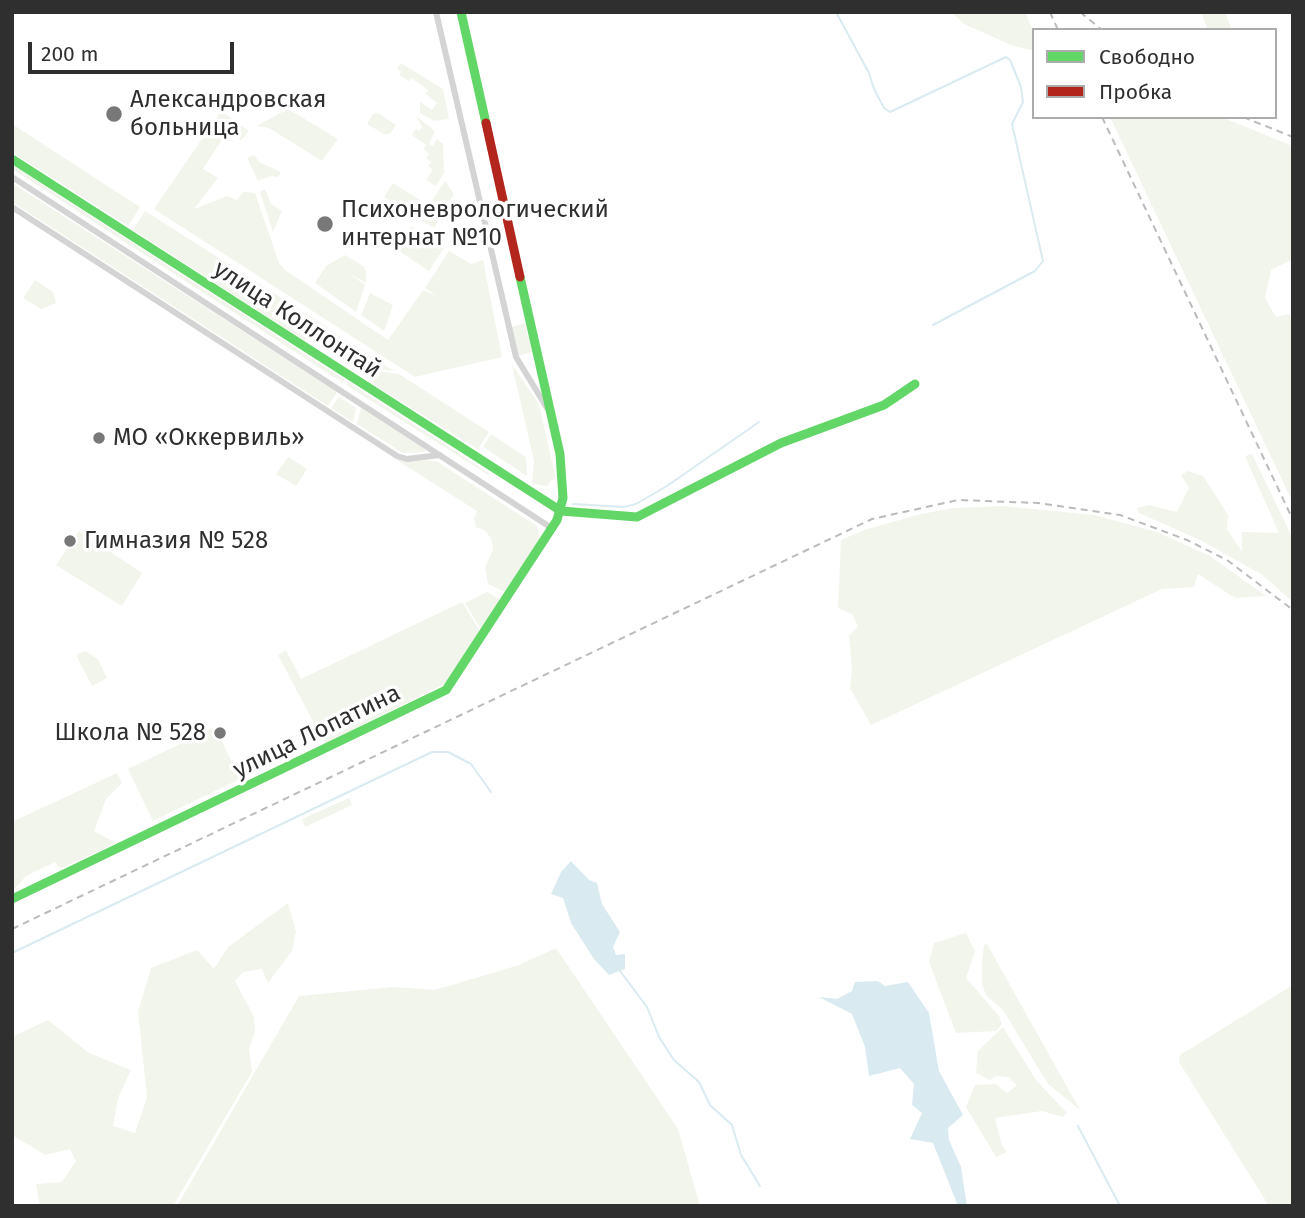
<!DOCTYPE html>
<meta charset="utf-8">
<style>
body{margin:0}
#map{position:relative;width:1305px;height:1218px;overflow:hidden;background:#fff;font-family:"Fira Sans",sans-serif}
canvas{display:block}
.frame{position:absolute;inset:0;border:14px solid #2f2f2f;pointer-events:none}
.legend{position:absolute;left:1032px;top:28px;width:245px;height:91px;box-sizing:border-box;background:#fff;border:2px solid #acacac;margin:0;padding:9px 12px;list-style:none;font-size:21px;color:#2f2f2f}
.legend li{display:flex;align-items:center;gap:14px;height:35px}
.legend b{width:35px;border:2px solid #acacac}
.scale{position:absolute;left:28px;top:42px;width:206px;height:32px;box-sizing:border-box;border:4px solid #2f2f2f;border-top:0;padding-left:9px;font-size:21px;line-height:24px;white-space:nowrap;color:#2f2f2f;-webkit-text-stroke:5px #fff;paint-order:stroke}
</style>
<div id="map">
<canvas width="1305" height="1218"></canvas>
<div class="frame"></div>
<ul class="legend">
<li><b style="height:9px;background:#63d668"></b>Свободно</li>
<li><b style="height:9px;background:#b3261e"></b>Пробка</li>
</ul>
<div class="scale">200 m</div>
</div>
<script>
const ctx = document.querySelector('canvas').getContext('2d');
ctx.lineJoin = 'round';
function fillPath(path, color) { ctx.fillStyle = color; ctx.fill(path, 'evenodd'); }
const shape = rows => new Path2D(rows.map(r => 'M' + r).join(''));
function trace(path, color, width, dash) { ctx.strokeStyle = color; ctx.lineWidth = width; ctx.lineCap = dash ? 'butt' : 'round'; ctx.setLineDash(dash || []); ctx.stroke(path); }
function write(font, color, halo, rows, align = 'center') {
  ctx.font = font + ' "Fira Sans",sans-serif'; ctx.lineWidth = 7; ctx.setLineDash([]); ctx.textBaseline = 'middle'; ctx.strokeStyle = halo; ctx.fillStyle = color; for (const [text, x, y, turn = 0] of rows) {
    ctx.save(); ctx.translate(x, y); ctx.rotate((+turn || 0) * Math.PI / 180); ctx.textAlign = isNaN(turn) ? turn : align; if (halo) ctx.strokeText(text, 0, 0); ctx.fillText(text, 0, 0); ctx.restore();
  }
}
const green = shape([
 [951,12,1025,12,1034,32,1034,51,1011,45,964,24],
 [1201,12,1225,12,1232,30,1208,30],
 [401,63,443,89,449,119,434,121,420,113,420,102,432,110,437,103,426,94,428,90,412,78,409,81,399,75,401,72,397,69],
 [288,109,338,139,322,161,269,128,256,126],
 [221,111,249,131,241,140,227,132,203,169,218,178,194,209,227,196,237,200,243,192,255,193,279,263,285,270,388,340,423,290,436,296,425,288,449,251,471,264,483,260,502,357,415,377,154,209],
 [378,113,396,125,390,134,384,134,367,124,373,114],
 [416,116,435,131,429,144,433,146,437,139,443,144,444,173,436,186,426,180,433,170,428,166,431,162,426,158,429,154,423,149,426,145,412,135,415,129,419,131,422,127],
 [1110,117,1221,117,1293,146,1293,259,1271,270,1265,298,1276,317,1289,314,1293,321,1293,503],
 [12,124,140,207,128,226,12,152],
 [254,155,259,162,281,172,278,177,271,176,258,181,247,158],
 [12,165,345,380,343,383,12,169],
 [445,181,454,194,444,211,431,202],
 [12,183,337,392,328,406,12,202],
 [393,183,420,200,412,214,384,197],
 [265,189,271,204,282,211,273,232,260,192],
 [425,202,443,213,434,228,416,217],
 [145,211,327,327,338,356,308,337,305,341,133,230],
 [411,226,444,248,429,271,396,249],
 [345,255,363,266,366,271,366,283,350,274,365,285,356,312,315,283,326,266],
 [35,280,53,292,56,303,41,309,23,298],
 [370,293,393,305,384,331,361,315],
 [525,323,532,352,518,356,511,327],
 [330,330,394,371,352,366,341,358],
 [512,365,539,404,555,476,547,486,532,484,534,461],
 [363,369,399,374,489,432,478,449,372,384,373,382,360,373],
 [348,382,489,473,490,476,346,385],
 [339,397,356,408,353,422,331,408],
 [361,408,424,449,425,452,403,453,357,424],
 [491,434,526,457,527,476,483,447],
 [1252,454,1293,539,1293,602,1261,574,1200,540,1139,513,1137,508,1149,505,1177,512,1189,488,1181,475,1188,471,1203,476,1228,515,1227,529,1242,552,1242,532,1279,533,1245,456],
 [288,457,307,469,296,486,276,474],
 [395,459,436,461,537,526,540,535,538,543,505,592,488,584,485,567,493,550,491,538,484,530,476,527,474,518,477,511],
 [1003,506,1094,515,1157,532,1210,556,1266,596,1235,598,1198,574,1194,587,1162,589,871,725,850,688,852,669,849,636,858,626,852,614,838,608,841,540,864,530,921,514,954,508],
 [79,531,142,573,122,606,56,565],
 [487,592,501,600,481,629,465,603],
 [462,602,480,631,448,682,325,744,278,655,286,650,301,679],
 [85,651,98,659,107,678,92,686,76,655],
 [215,727,240,779,153,821,128,769],
 [117,773,122,783,106,799,94,831,116,843,60,869,55,862,26,876,12,892,12,822],
 [349,798,352,805,305,827,302,819],
 [288,903,296,932,292,951,268,983,262,969,243,972,235,981,254,1017,255,1031,249,1049,252,1072,173,1206,40,1206,36,1184,62,1182,76,1161,70,1149,45,1155,12,1135,12,1037,48,1020,89,1053,131,1070,118,1098,113,1126,135,1133,147,1097,138,1012,151,968,197,950,214,969,228,947],
 [966,933,975,951,966,978,999,1016,1002,1024,996,1031,956,1033,929,962,934,943],
 [987,944,1080,1110,1048,1084,1003,1010,986,995,982,984,982,961,984,945],
 [556,948,678,1129,700,1206,177,1206,299,996,394,987,435,990,519,965],
 [1293,985,1293,1206,1269,1206,1179,1062,1180,1055],
 [1003,1027,1036,1080,1067,1113,1063,1117,1042,1111,995,1118,1002,1146,1007,1152,996,1157,966,1107,975,1085,996,1084,1007,1093,1017,1085,1008,1077,996,1076,990,1080,976,1073,978,1051]
]);
const water = shape([
 [571,861,589,880,597,883,602,904,620,932,613,947,616,955,625,954,625,969,609,975,594,959,571,923,563,898,551,894,561,872],
 [878,981,885,986,908,982,929,1013,939,1071,963,1115,948,1128,949,1140,961,1167,967,1206,958,1206,933,1143,910,1139,922,1113,912,1105,914,1084,900,1068,869,1076,865,1047,852,1014,819,997,837,999,852,991,855,982]
]);
const stream = shape([
 [836,12,869,73,874,89,884,108,890,112,1006,57,1010,60,1021,87,1023,102,1012,124,1043,261,1035,271,933,325],
 [573,504,624,507,636,504,667,486,759,422],
 [12,953,432,752,448,752,471,764,491,792],
 [620,971,647,1007,659,1037,674,1060,699,1082,710,1105,732,1125,741,1155,760,1186],
 [1078,1126,1120,1206]
]);
const street = shape([
 [436,12,516,357,547,408],
 [12,177,553,529],
 [12,207,397,456,407,459,440,455]
]);
const fast = shape([
 [461,12,486,123],
 [12,159,561,511],
 [561,511,637,517,781,443,884,405,915,384],
 [12,899,446,690,557,520,563,498,560,454,520,277]
]);
const jam = shape([
 [486,123,520,277]
]);
const rail = shape([
 [1050,12,1058,30],
 [1080,12,1102,30],
 [1102,117,1293,520],
 [1243,117,1293,137],
 [12,929,872,519,958,500,1038,503,1120,515,1187,540,1227,560,1293,610]
]);
const markers = [
 [114,114,9,"#787878"],
 [325,224,9,"#787878"],
 [99,438,7,"#787878"],
 [70,541,7,"#787878"],
 [220,733,7,"#787878"]
];
const poiNames = [
 ["Александровская",130,100],
 ["больница",130,128],
 ["Психоневрологический",341,210],
 ["интернат №10",341,238],
 ["МО «Оккервиль»",113,438],
 ["Гимназия № 528",84,541],
 ["Школа № 528",206,733,"right"]
];
const streetNames = [
 ["улица Коллонтай",297,320,33],
 ["улица Лопатина",317,732,-26]
];
fillPath(green, '#f2f5ec');
fillPath(water, '#d9ebf1');
trace(stream, '#d9ebf1', 2);
trace(street, '#d4d4d4', 6);
trace(fast, '#63d668', 9);
trace(jam, '#b3261e', 9);
trace(rail, '#bbb', 2, [7, 5]);
for (const [x, y, r, color] of markers) { const dot = new Path2D(); dot.arc(x, y, r, 0, 2 * Math.PI); ctx.fillStyle = color; ctx.fill(dot); trace(dot, '#fff', 2.5); }
write('24px', '#2f2f2f', '#fff', poiNames, 'left');
write('24px', '#2f2f2f', '#fff', streetNames);
</script>
